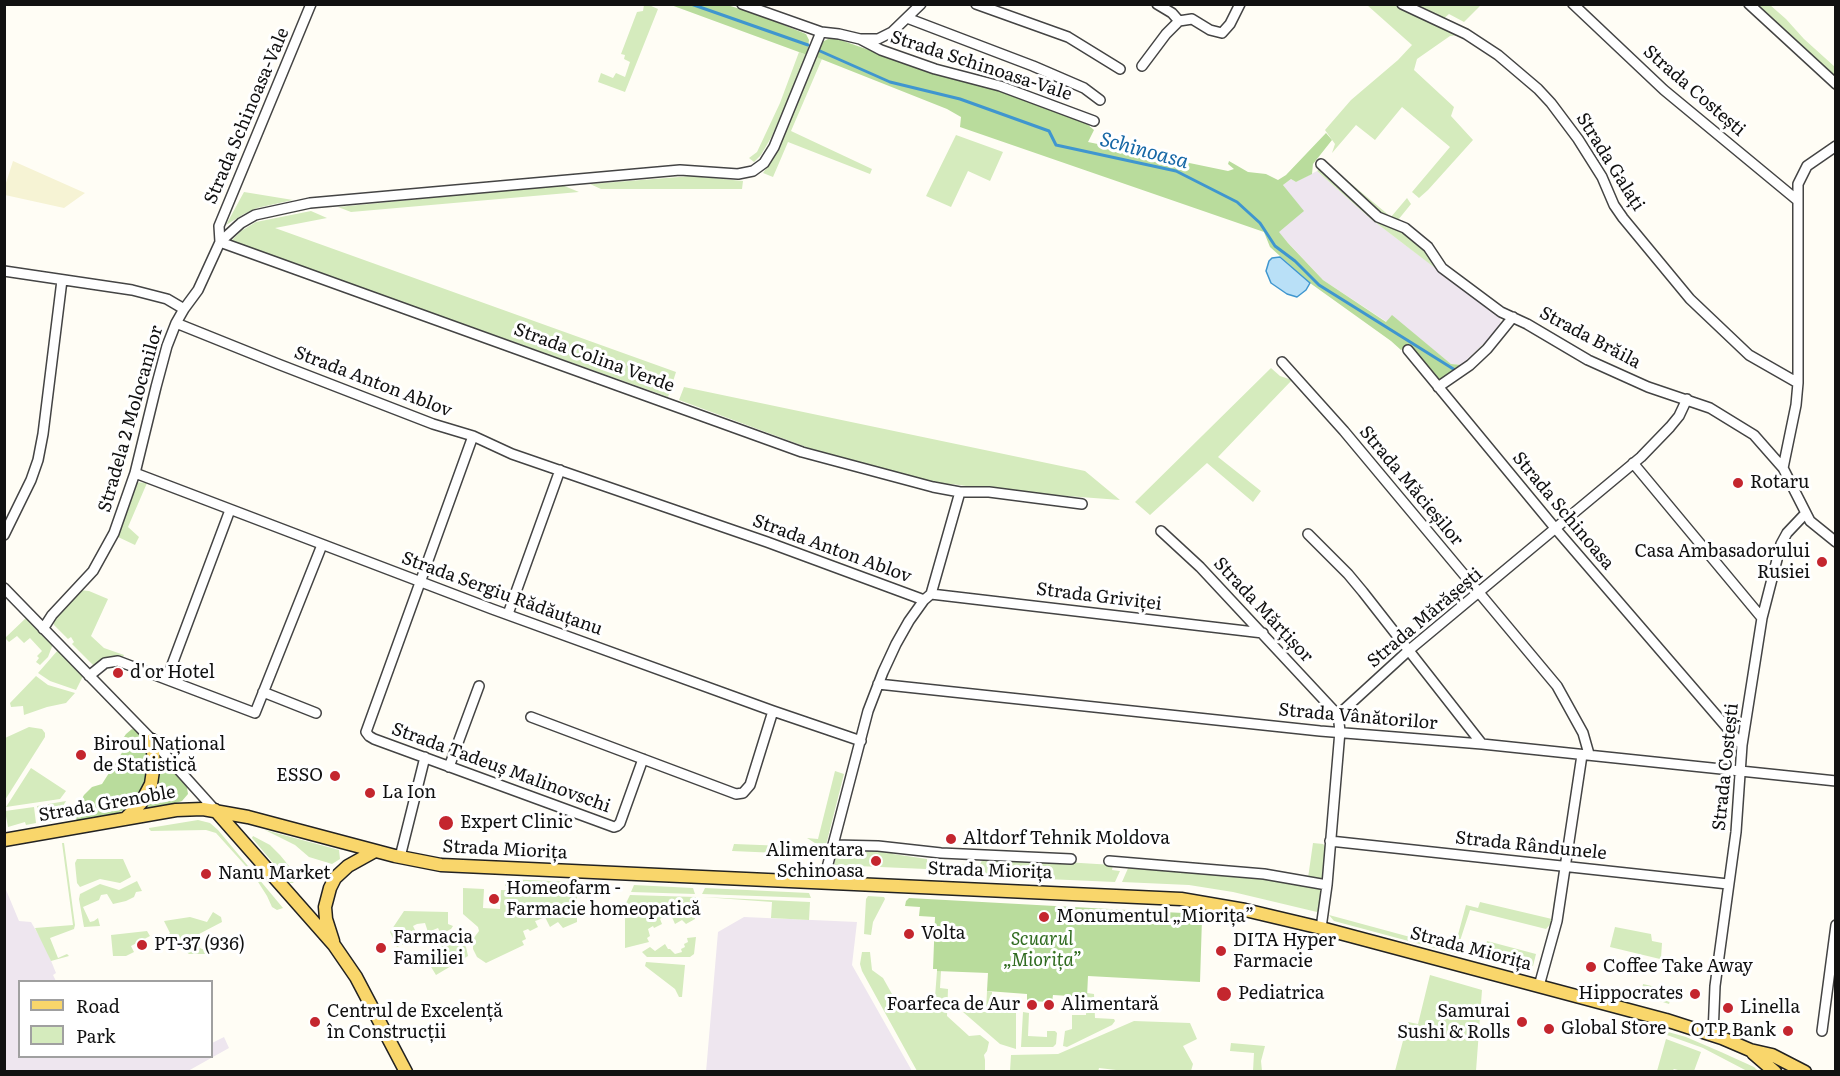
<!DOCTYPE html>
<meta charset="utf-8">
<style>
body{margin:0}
#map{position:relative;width:1840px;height:1076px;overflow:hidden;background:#fffdf5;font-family:Literata,serif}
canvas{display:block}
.frame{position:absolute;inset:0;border:6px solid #111;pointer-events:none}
.legend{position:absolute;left:18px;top:980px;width:195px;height:78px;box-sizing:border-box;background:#fff;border:2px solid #a0a0a0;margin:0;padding:8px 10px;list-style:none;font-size:18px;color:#111}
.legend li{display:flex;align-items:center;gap:12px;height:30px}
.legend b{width:30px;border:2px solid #a0a0a0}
</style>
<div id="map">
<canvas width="1840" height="1076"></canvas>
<div class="frame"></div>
<ul class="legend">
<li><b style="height:8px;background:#f9d66b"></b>Road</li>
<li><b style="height:16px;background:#d5ebbd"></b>Park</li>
</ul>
</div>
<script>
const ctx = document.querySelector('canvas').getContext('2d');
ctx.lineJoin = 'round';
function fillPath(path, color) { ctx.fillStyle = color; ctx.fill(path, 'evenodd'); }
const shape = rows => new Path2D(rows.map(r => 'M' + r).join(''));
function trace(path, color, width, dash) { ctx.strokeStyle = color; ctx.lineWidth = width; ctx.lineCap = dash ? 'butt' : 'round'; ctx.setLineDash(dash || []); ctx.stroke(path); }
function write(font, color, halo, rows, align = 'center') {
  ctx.font = font + ' Literata,serif'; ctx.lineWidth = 6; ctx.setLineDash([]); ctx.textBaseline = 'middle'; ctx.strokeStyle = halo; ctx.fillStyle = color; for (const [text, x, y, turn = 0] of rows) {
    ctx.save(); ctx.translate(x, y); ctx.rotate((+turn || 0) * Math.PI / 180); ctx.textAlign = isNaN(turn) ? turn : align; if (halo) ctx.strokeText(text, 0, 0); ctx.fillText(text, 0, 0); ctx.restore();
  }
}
const industrial = shape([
 [1317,171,1371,219,1500,317,1501,327,1462,365,1451,364,1392,316,1387,322,1323,280,1278,232,1303,211,1283,185,1291,179,1296,182],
 [4,885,19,921,31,922,45,946,56,973,53,975,56,981,20,982,20,1056,212,1056,212,1043,224,1037,229,1048,188,1071,5,1071],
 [744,917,857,922,852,965,912,1071,706,1072,718,932]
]);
const farmland = shape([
 [13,161,85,193,64,208,5,195,5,186]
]);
const green = shape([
 [644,5,649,5,658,9,625,92,598,82,601,73,613,78,616,73,625,77,630,62,624,59,625,55,621,54,637,12,643,11],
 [1367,5,1394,5,1459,35,1450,36,1417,59,1414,70,1454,107,1451,116,1473,140,1428,190,1419,198,1412,192,1450,147,1402,107,1375,140,1356,125,1332,153,1335,144,1325,130,1351,100,1398,60,1412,45],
 [1410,5,1481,5,1464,22,1449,14,1442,20],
 [1756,5,1770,5,1786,19,1804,39,1835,67,1835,78],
 [799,52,807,55,772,136,761,155,754,162,749,158,757,152,780,103],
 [816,57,822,59,791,131,872,169,870,174,788,142,773,177,763,173,773,159],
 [956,135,1003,152,990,181,968,171,951,207,926,196],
 [1325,162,1391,217,1407,198,1411,204,1398,220,1389,220,1377,212,1325,165],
 [1320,168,1425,249,1439,271,1371,219,1317,171],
 [692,176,743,181,742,189,601,189,590,184],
 [562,185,579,192,351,212,338,207],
 [244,192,293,200,257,208,244,214,226,225],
 [311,211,327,218,275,228,676,372,668,397,231,241,241,231,256,222],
 [1271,368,1280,376,1292,380,1218,457,1261,491,1253,502,1207,463,1150,515,1135,502],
 [684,387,1085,471,1120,500,1001,491,952,484,950,486,817,451,679,400],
 [135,482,147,483,128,527,139,537,135,545,116,536,126,514],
 [80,590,89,591,108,599,91,636,104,648,124,655,122,659,116,656,109,658,95,667,72,644,74,642,71,637,68,639,54,625,53,622,57,614],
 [27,617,53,644,48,657,40,665,36,662,39,658,37,656,42,651,30,638,24,643,17,636,9,642,5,638],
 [58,650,83,676,76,690,50,681,38,673],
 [36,676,48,685,75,693,66,703,47,707,24,715,23,706,11,707,10,703],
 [29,727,42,729,45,733,45,737,5,800,5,738],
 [31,768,66,791,60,799,6,807],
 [835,771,844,774,826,845,815,843,807,838,818,839],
 [66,801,58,814,66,814,68,819,40,823,37,806],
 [34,807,36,823,26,825,25,822,8,827,5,811],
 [198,820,210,823,218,830,283,908,277,910,272,907,267,896,253,874,216,833,206,830,151,831,149,829,149,828],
 [265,830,339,850,340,859,332,864,309,857,295,845],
 [253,836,270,845,280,855,294,872,295,880,293,883,290,883,252,838],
 [62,843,64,843,75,925,74,929,50,938,58,958,67,954,69,956,51,961,35,928,73,925],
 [1313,843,1323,844,1326,847,1324,879,1320,880,1308,878],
 [734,844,786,846,824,852,824,855,732,851],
 [838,847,853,847,857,851,892,852,893,854,927,859,927,862,972,865,972,867,927,865,926,869,834,865],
 [984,857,1113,865,1112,870,1120,871,1115,882,979,876,980,864],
 [77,859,123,859,131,877,120,883,100,879,80,887,77,883,75,863],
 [1129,866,1224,873,1323,886,1321,908,1317,912,1233,892,1189,885,1122,882],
 [505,879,574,882,578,890,505,886],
 [137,881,142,891,136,892,134,897,126,901,113,904,107,894,101,895,99,900,83,907,90,922,94,921,98,918,100,926,84,927,79,899,80,894,100,884,119,890],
 [634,885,693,888,695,894,631,892],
 [463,888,484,889,483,908,500,909,501,890,577,894,577,922,563,928,558,922,550,927,545,917,538,920,535,921,538,927,530,931,528,929,523,931,526,939,522,941,524,945,486,963,477,957,473,949,473,939,479,931,478,927,463,914],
 [705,888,809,893,811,898,702,894],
 [630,895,696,897,695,919,686,924,682,920,675,924,671,915,663,917,660,919,662,924,654,928,653,926,648,929,650,936,647,938,649,942,625,948,625,905],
 [868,896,884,897,885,899,873,922,871,935,864,934,866,899],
 [703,897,810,902,809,920,771,918,772,902],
 [1554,900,1556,902,1554,920,1546,929,1470,910,1458,947,1455,946,1466,905,1478,908,1480,902,1552,919],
 [404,911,448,912,448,924,453,926,451,929,441,934,438,928,428,932,425,923,417,924,413,926,416,932,408,936,407,934,402,936,404,944,397,947,390,932],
 [213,912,221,917,222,922,199,934,196,939,200,948,213,954,189,954,185,951,179,942,173,945,168,935,170,933,164,921,190,917,207,922],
 [1329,915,1458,950,1457,954,1334,921],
 [1615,927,1651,934,1652,941,1662,943,1661,958,1660,959,1610,947],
 [147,931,150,936,131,946,134,952,126,956,113,956,111,935],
 [696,937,694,954,690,957,647,957,642,952,650,947,655,951,665,944,668,949,670,949,675,954,682,952,681,949,685,947,684,944,688,942,687,938],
 [460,940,466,947,468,956,436,975,428,962,435,959,434,957,439,954,437,952,442,948,439,942],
 [1487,941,1536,954,1533,966,1484,953],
 [862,952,870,952,872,970,883,978,901,1010,934,1010,937,971,941,971,940,988,948,989,947,1016,969,1036,980,1035,989,1042,987,1051,984,1055,985,1060,985,1071,917,1071,862,971,860,964],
 [646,962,685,965,682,997,679,997,675,989,645,966],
 [1430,975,1482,990,1476,1071,1395,1071,1408,1022,1418,1024],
 [1643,984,1673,991,1669,1004,1641,995],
 [987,991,992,992,992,1011,1016,1012,1016,1049,1000,1044,963,1012,986,1012],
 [1087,993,1094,994,1095,1018,1114,1019,1115,1021,1112,1025,1067,1047,1063,1046,1065,1031,1072,1029,1072,1015,1086,1015],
 [1023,1012,1029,1013,1028,1036,1047,1037,1047,1031,1055,1031,1057,1033,1056,1044,1053,1047,1021,1047],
 [1134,1021,1190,1023,1197,1039,1183,1046,1193,1064,1191,1071,1133,1072,1099,1068,1098,1072,1010,1071,1011,1055,1058,1054],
 [1668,1032,1686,1037,1721,1052,1754,1067,1758,1071,1747,1071,1703,1048,1667,1035],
 [1666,1039,1701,1052,1694,1071,1682,1071,1674,1069,1672,1071,1657,1071],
 [1231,1043,1265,1046,1261,1061,1262,1071,1253,1071,1254,1053,1230,1051]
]);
const forest = shape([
 [671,5,727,5,754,13,806,34,809,40,807,55],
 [832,37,906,63,994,88,1086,123,1094,130,1088,142,1228,171,1234,169,1228,164,1229,161,1248,172,1266,174,1278,180,1286,175,1326,133,1332,140,1313,164,1312,174,1296,182,1291,179,1283,185,1304,211,1279,232,1288,243,1323,280,1386,322,1392,315,1451,364,1462,365,1501,327,1472,361,1448,377,1438,380,1408,345,1401,350,1391,341,1310,283,1270,247,1264,232,960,127,961,117,947,109,816,57,822,42],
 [132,729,137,731,142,736,149,753,146,789,130,807,124,810,115,814,76,821,79,804,84,795,92,787,102,784,123,751,122,740,126,734],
 [164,760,186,782,188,794,182,801,176,803,148,808,146,803,159,761],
 [909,898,1201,914,1202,918,1200,982,1088,976,1087,997,1053,995,1052,1002,1027,1001,1027,994,987,991,988,973,937,971,937,969,933,969,935,917,919,916,920,907,905,906,906,901]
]);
const water = shape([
 [1280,257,1310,283,1306,290,1297,297,1287,294,1271,283,1266,271,1269,261,1272,258,1280,257]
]);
const stream = shape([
 [691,4,808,45],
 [820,51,890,82,960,99,1049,131,1056,145,1176,171,1237,202,1260,223,1275,246,1295,261,1319,285,1455,370]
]);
const minor = shape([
 [742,4,821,32,839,34,860,39,878,39,892,32,921,4],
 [976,4,1068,37,1120,69],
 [1157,4,1172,13,1179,21],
 [1402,4,1466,34,1498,55,1538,89,1551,103,1578,139,1602,177,1614,205,1623,218,1690,299,1749,355,1798,383],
 [1573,4,1664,90,1797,200],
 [1749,4,1836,84],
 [907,18,1033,66,1084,88,1100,100],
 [860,39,881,50,935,69,1000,86,1094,121],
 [1142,66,1166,34,1179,21,1192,19,1210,30,1222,33,1230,24,1240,4],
 [1321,164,1378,217,1405,228,1428,247,1442,268,1501,312,1527,324,1588,360,1648,387,1710,408,1754,435,1783,468,1810,521,1836,542],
 [220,242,802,452,933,487,960,492,989,492,1082,504],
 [220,242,219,226,311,4],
 [4,271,132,290,167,299,184,309],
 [176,323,278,364,433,424,473,436,512,454,767,542,924,600],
 [1408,350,1555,528,1742,745],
 [1282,362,1344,431,1557,686,1583,733,1589,754],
 [1438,387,1470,365,1487,349,1513,317],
 [473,436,366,732,369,736,374,739,614,827,617,826,620,823,643,759],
 [1633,463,1762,618],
 [1783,468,1796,405,1798,383,1798,184,1807,166,1836,146],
 [135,473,492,609,773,711,861,741],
 [1161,531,1200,567,1338,715],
 [1308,534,1348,574,1363,592,1482,744],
 [4,535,31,480,38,460,43,434,62,280],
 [4,588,152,740,215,810],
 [931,594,1263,633],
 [508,614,560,470],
 [43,629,52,615,93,571,114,533,135,473,156,387,167,346,176,323,184,309,198,290,220,242,241,223,255,215,310,203,680,170,738,174,753,171,764,163,774,147,821,32],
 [89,676,105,663,118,661,255,713,322,545],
 [167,678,230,510],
 [878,684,1320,731,1482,744,1836,781],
 [263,692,316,713],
 [1338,715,1408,651,1641,457,1670,427,1679,416,1687,399],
 [531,717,736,794,743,793,750,785,773,711],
 [449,767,479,686],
 [1330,841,1728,884],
 [833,845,878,846,941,853,1071,859],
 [400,857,425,757],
 [1109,861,1264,874,1327,885],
 [823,883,868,711,883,672,896,644,909,621,924,600,931,594,960,492],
 [1321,928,1327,885,1340,731,1338,715],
 [1539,986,1557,921,1582,755],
 [1822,1031,1836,925],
 [1713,1035,1715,986,1736,832,1742,745,1762,618,1781,544,1787,533,1805,514]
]);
const major = shape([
 [215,810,334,945,356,977,406,1072],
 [125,819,141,803,151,784,154,764,152,740],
 [4,840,176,810,203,809,248,817,395,856,441,865,1181,899,1245,910,1321,928,1666,1020,1722,1038,1750,1050,1772,1055,1805,1072],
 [333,941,326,919,325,907,330,888,335,878,348,866,375,851],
 [1753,1053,1775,1072]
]);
const markers = [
 [1738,483,6,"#c4262e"],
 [1822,562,6,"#c4262e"],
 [118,673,6,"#c4262e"],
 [81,755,6,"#c4262e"],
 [335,776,6,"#c4262e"],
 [370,793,6,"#c4262e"],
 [446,823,8,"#c4262e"],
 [951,839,6,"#c4262e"],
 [876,861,6,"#c4262e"],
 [206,874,6,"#c4262e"],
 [494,899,6,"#c4262e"],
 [1044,917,6,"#c4262e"],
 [909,934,6,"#c4262e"],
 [142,945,6,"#c4262e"],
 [381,948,6,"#c4262e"],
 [1221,951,6,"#c4262e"],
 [1591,967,6,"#c4262e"],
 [1224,994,8,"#c4262e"],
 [1695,994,6,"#c4262e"],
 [1032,1005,6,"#c4262e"],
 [1049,1005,6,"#c4262e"],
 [1728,1008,6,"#c4262e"],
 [315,1022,6,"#c4262e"],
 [1522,1022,6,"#c4262e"],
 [1549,1029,6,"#c4262e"],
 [1788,1031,6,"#c4262e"]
];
const streetNames = [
 ["Strada Schinoasa-Vale",981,66,18],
 ["Strada Costești",1694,91,41],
 ["Strada Schinoasa-Vale",247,116,-67],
 ["Strada Galați",1610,162,58],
 ["Strada Brăila",1590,338,28],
 ["Strada Colina Verde",594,358,20],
 ["Strada Anton Ablov",373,382,21],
 ["Stradela 2 Molocanilor",131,419,-74],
 ["Strada Măcieșilor",1411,486,50],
 ["Strada Schinoasa",1563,511,50],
 ["Strada Anton Ablov",832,549,20],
 ["Strada Sergiu Rădăuțanu",502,594,20],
 ["Strada Griviței",1099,597,7],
 ["Strada Mărțișor",1263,610,47],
 ["Strada Mărășești",1425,618,-40],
 ["Strada Vânătorilor",1358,717,5],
 ["Strada Costești",1726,767,-84],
 ["Strada Tadeuș Malinovschi",501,768,20],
 ["Strada Grenoble",107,804,-10],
 ["Strada Rândunele",1531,846,6],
 ["Strada Miorița",505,850,3],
 ["Strada Miorița",990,871,2],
 ["Strada Miorița",1471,949,15]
];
const poiNames = [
 ["Rotaru",1750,483],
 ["Casa Ambasadorului",1810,552,"right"],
 ["Rusiei",1810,573,"right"],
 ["d'or Hotel",130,673],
 ["Biroul Național",93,745],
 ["de Statistică",93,766],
 ["ESSO",323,776,"right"],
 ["La Ion",382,793],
 ["Expert Clinic",460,823],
 ["Altdorf Tehnik Moldova",963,839],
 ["Alimentara",864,851,"right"],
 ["Schinoasa",864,872,"right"],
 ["Nanu Market",218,874],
 ["Homeofarm -",506,889],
 ["Farmacie homeopatică",506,910],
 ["Monumentul „Miorița”",1056,917],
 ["Volta",921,934],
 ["Farmacia",393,938],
 ["Familiei",393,959],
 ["DITA Hyper",1233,941],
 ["Farmacie",1233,962],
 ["PT-37 (936)",154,945],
 ["Coffee Take Away",1603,967],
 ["Pediatrica",1238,994],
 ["Hippocrates",1683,994,"right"],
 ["Foarfeca de Aur",1020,1005,"right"],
 ["Alimentară",1061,1005],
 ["Linella",1740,1008],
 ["Centrul de Excelență",327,1012],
 ["în Construcții",327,1033],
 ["Samurai",1510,1012,"right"],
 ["Sushi & Rolls",1510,1033,"right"],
 ["Global Store",1561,1029],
 ["OTP Bank",1776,1031,"right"]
];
const parkNames = [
 ["Scuarul",1042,940],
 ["„Miorița”",1042,961]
];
const waterNames = [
 ["Schinoasa",1144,151,15]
];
fillPath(industrial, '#eee6ef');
fillPath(farmland, '#f6f3d4');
fillPath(green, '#d5ebbd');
fillPath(forest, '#b9dc9c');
fillPath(water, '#b9e0f7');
trace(water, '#3f96cf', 1.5);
trace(stream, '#3f96cf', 3);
trace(minor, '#444', 12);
trace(major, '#222', 15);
trace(minor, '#fff', 9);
trace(major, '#f9d66b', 12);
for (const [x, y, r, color] of markers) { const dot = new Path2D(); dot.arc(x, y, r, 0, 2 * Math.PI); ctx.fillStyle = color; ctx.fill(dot); trace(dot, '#fff', 2); }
write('18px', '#111', '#fff', streetNames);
write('18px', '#111', '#fff', poiNames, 'left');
write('italic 18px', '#2f6b1f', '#fff', parkNames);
write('italic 20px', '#1768a6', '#fff', waterNames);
</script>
